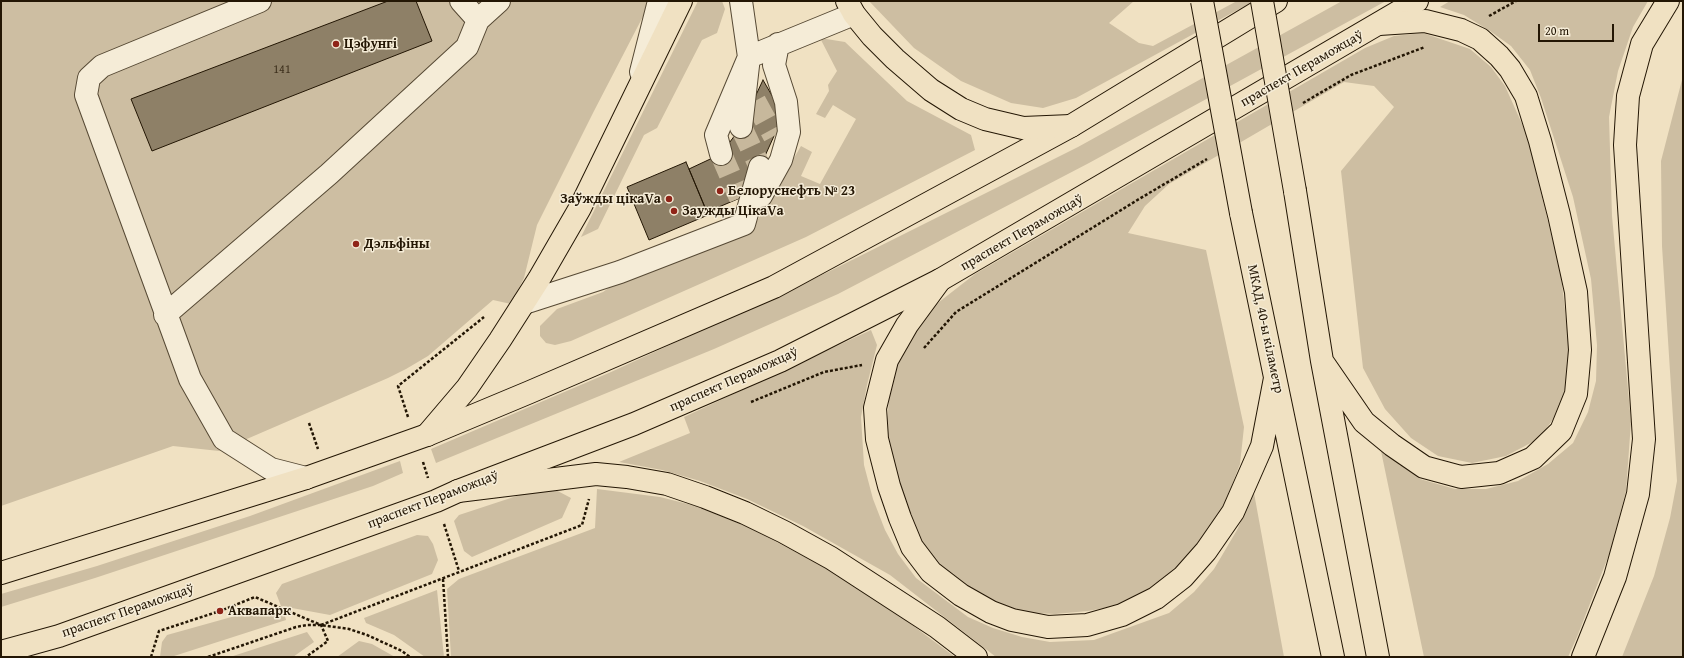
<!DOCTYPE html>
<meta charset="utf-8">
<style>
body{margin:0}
#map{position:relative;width:1684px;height:658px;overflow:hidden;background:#f0e1c2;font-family:"Gentium Book Plus",serif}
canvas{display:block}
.frame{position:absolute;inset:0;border:2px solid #231604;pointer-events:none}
.scale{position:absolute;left:1538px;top:24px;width:76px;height:18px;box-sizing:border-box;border:2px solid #231604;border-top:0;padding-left:5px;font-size:12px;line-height:14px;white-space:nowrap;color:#231604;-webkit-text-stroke:3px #f5ecd7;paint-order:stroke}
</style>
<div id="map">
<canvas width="1684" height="658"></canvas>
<div class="frame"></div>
<div class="scale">20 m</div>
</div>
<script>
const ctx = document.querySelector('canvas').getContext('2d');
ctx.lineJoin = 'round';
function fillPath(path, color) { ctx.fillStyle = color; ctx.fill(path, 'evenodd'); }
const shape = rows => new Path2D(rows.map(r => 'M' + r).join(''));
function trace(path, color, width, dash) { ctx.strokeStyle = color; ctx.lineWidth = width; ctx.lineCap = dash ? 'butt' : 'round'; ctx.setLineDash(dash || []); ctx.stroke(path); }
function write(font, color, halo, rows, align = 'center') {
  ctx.font = font + ' "Gentium Book Plus",serif'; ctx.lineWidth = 3; ctx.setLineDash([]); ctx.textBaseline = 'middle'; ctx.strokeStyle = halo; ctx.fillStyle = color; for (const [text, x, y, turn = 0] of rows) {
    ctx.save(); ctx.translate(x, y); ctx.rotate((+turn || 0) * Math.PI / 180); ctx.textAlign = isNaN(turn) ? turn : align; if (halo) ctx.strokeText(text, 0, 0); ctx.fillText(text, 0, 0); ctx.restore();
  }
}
const green = shape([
 [1,1,651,1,594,111,537,225,524,278,511,304,493,300,428,356,406,369,388,378,219,451,173,446,1,506],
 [698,1,722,1,725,9,717,33,702,40,657,128,644,135,598,229,581,237],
 [869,1,1134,1,1109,23,1139,43,1153,46,1237,1,1254,1,1076,98,1043,108,1011,103,961,81,914,48],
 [1342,1,1386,1,1089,163,838,294,714,349,436,463,431,449,611,372,828,272,1078,147],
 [1450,1,1648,1,1633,27,1618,71,1609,117,1612,216,1631,422,1626,491,1610,552,1577,637,1568,657,1424,657,1381,451,1420,479,1455,489,1486,489,1518,481,1548,464,1573,443,1588,412,1596,381,1597,345,1591,279,1573,197,1541,98,1530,70,1511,46,1490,31,1464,15,1440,7],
 [1423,33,1470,49,1491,67,1505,86,1527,135,1561,275,1571,363,1560,409,1540,438,1506,456,1472,463,1438,456,1411,438,1385,409,1363,368,1341,171,1394,107,1374,86,1344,82,1169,184,1145,206,1128,233,1206,250,1244,427,1240,464,1222,510,1180,567,1152,590,1121,605,1088,611,1055,614,1034,613,1010,608,982,596,960,581,936,562,920,539,910,517,891,457,887,427,889,396,896,367,909,339,934,306,975,274,1365,48,1394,36],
 [820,38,845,42,907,101,971,135,975,150,806,237,571,341,555,345,546,343,540,336,540,326,557,309,603,292,616,283,757,221,801,146,812,152,801,176,820,184,856,119,833,105,825,118,816,114,829,91,828,85,837,71],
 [1683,76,1683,657,1622,657,1654,576,1670,518,1677,481,1662,246,1661,161],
 [871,330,877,345,867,385,861,417,864,465,873,499,885,530,898,554,916,578,968,617,993,628,1022,637,1050,642,1094,640,1169,613,1194,592,1214,569,1237,530,1254,493,1284,657,996,657,890,575,803,526,747,499,700,481,662,470,619,462,690,433,684,417],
 [400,461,403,473,373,486,95,578,1,607,1,594,97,566,250,516],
 [552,488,571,498,562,518,472,557,464,551,454,521,459,515,538,489],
 [597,489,660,497,708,509,744,525,830,570,876,598,955,657,451,657,447,589,459,579,595,528],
 [417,535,428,536,433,544,438,560,432,574,330,615,281,606,276,593,282,584],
 [437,590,444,657,425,657,394,635,366,623,364,618],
 [253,611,285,616,286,620,171,657,160,657,162,642,167,635],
 [307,632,314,642,293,657,230,657],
 [359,641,372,644,395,657,337,657]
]);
const building = shape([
 [388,1,416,1,432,41,152,151,131,99,388,1],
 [763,80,782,113,774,136,760,167,740,198,707,212,689,169,721,154,741,127,763,80],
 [686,162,708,215,649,240,627,187,686,162]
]);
const minorTunnel = shape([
 [755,101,774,136],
 [741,127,760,167],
 [721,154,740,198]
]);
const path = shape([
 [1489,16,1516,1],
 [1303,103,1351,75,1425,47],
 [924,348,956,312,1139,199,1207,159],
 [751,402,824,372,862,365],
 [408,417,398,386,484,317],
 [309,423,318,449],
 [423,462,428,478],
 [444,524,459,571],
 [443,579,448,657],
 [321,625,582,525,589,499],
 [151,657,159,631,220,611,255,597,321,625,328,641,306,657],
 [208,657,296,627,307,625,321,625,349,629,367,635,402,651,410,657]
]);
const minor = shape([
 [260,1,102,66,89,78,86,95,190,379,224,439,271,469,306,478],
 [461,1,478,20],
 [641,72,659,1],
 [741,127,749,57,741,1],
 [721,154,716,135,749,57,854,14],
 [761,196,781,160,789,132,786,102,774,65,778,44],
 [524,303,620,272,744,224,760,167],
 [165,315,329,174,467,47,478,20,499,1]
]);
const major = shape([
 [1,573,306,478,427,435,530,392,774,287,1071,126,1276,1],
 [1,652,59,636,436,501,458,491,634,424,780,361,940,280,1417,1]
]);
const highway = shape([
 [847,1,854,14,872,36,895,59,931,90,961,109,985,119,1023,128,1071,126],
 [1295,191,1322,361,1378,657],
 [1241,213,1333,657],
 [940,280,907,325,887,360,875,408,877,439,889,486,900,518,912,547,931,572,961,595,991,612,1012,620,1048,627,1087,625,1122,615,1156,598,1183,577,1206,551,1233,512,1262,446,1275,378],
 [1322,361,1364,422,1392,445,1424,467,1461,477,1499,473,1533,458,1561,431,1576,394,1580,350,1576,292,1559,215,1540,141,1526,96,1510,69,1499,56,1480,39,1461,30,1425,21,1379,24],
 [427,435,467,388,500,340,539,279,580,208,681,1],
 [458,491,596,474,627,477,667,484,705,497,745,513,784,532,831,558,937,627,976,657],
 [1583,657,1615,577,1638,494,1644,439,1625,145,1628,96,1642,44,1668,1]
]);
const highwayBridge = shape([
 [1202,1,1241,213],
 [1262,1,1295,191]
]);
const markers = [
 [336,44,4,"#8f2418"],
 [720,191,4,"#8f2418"],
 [669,199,4,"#8f2418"],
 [674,211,4,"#8f2418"],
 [356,244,4,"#8f2418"],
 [220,611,4,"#8f2418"]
];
const numberNames = [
 ["141",282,70]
];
const poiNames = [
 ["Цэфунгі",344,44],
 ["Белоруснефть № 23",728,191],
 ["Заўжды цікаVа",661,199,"right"],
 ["Заужды ЦікаVа",682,211],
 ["Дэльфіны",364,244],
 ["Аквапарк",228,611]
];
const streetNames = [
 ["праспект Пераможцаў",1302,69,-30],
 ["праспект Пераможцаў",1022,233,-30],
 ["МКАД, 40-ы кіламетр",1265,329,78],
 ["праспект Пераможцаў",734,380,-24],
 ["праспект Пераможцаў",433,500,-21],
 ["праспект Пераможцаў",128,611,-19]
];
fillPath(green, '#cdbea2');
fillPath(building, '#8e8067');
trace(building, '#231604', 1);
trace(minorTunnel, '#c7b89c', 22, [22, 11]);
trace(minor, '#564934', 24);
trace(major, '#231604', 24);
trace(highway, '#231604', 24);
trace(path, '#231604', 2.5, [3, 2]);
trace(minor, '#f5ecd7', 22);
trace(major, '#f0e1c2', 22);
trace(highway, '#f0e1c2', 22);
trace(highwayBridge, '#231604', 24, []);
trace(highwayBridge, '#f0e1c2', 22);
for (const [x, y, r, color] of markers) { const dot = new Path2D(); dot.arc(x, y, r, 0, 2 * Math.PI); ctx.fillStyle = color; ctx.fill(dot); trace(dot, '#f5ecd7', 1.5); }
write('12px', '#3e301d', null, numberNames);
write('bold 14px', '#231604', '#f5ecd7', poiNames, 'left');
write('14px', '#231604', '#f5ecd7', streetNames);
</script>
